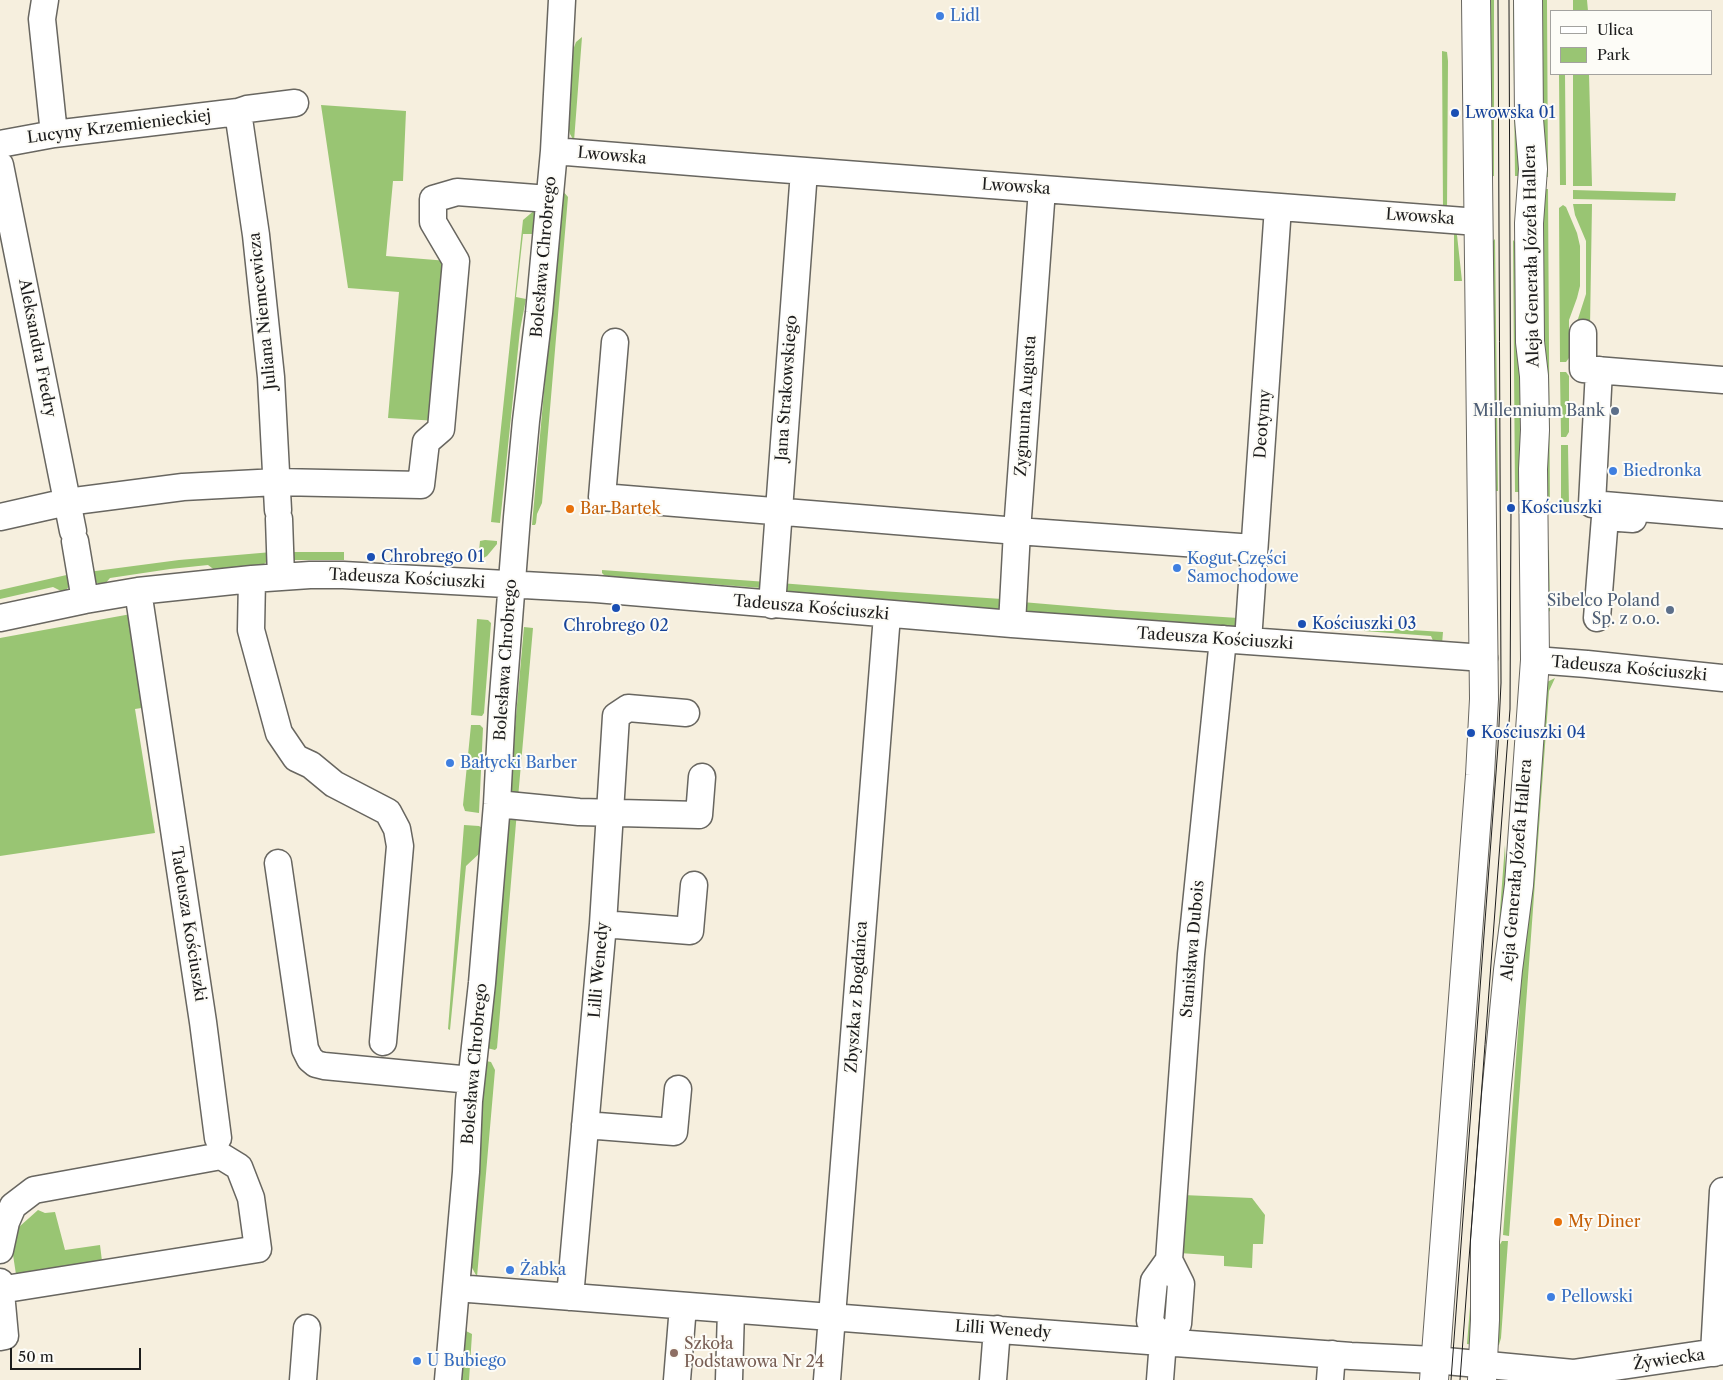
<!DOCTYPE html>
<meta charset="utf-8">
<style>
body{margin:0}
#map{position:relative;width:1723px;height:1380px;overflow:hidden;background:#f6efde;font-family:"Libre Caslon Text",serif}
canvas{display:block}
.legend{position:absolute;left:1550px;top:10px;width:162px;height:65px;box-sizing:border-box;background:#fdfcf7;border:1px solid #a3a29f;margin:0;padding:6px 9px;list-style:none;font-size:15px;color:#1c1c1c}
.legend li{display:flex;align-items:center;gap:10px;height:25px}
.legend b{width:25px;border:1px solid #a3a29f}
.scale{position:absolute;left:10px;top:1348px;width:131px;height:22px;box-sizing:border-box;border:2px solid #1c1c1c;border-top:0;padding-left:6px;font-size:15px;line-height:18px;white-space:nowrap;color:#1c1c1c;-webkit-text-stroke:4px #fdfcf7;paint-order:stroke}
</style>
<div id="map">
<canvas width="1723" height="1380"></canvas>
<ul class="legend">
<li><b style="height:6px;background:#fff"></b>Ulica</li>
<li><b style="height:14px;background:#99c573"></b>Park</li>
</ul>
<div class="scale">50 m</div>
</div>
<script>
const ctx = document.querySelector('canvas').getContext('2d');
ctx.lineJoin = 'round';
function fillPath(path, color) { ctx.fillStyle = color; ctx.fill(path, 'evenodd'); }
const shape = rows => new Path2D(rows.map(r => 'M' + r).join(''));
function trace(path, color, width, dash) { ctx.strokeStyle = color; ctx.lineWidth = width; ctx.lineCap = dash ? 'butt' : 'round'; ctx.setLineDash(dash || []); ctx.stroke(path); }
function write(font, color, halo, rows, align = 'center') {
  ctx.font = font + ' "Libre Caslon Text",serif'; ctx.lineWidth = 4; ctx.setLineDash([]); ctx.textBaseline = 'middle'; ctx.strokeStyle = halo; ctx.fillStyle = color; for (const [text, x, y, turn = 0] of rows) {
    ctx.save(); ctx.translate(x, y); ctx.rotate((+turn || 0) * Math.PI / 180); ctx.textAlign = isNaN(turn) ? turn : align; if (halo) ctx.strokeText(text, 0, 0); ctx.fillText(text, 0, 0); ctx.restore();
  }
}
const green = shape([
 [1487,0,1494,0,1494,176,1488,177],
 [1513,0,1519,0,1528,176,1515,176],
 [1537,0,1547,0,1548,177,1538,177],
 [1573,0,1587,0,1588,11,1573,11],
 [582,37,574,141,570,134,568,125,573,50,576,42],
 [1442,51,1447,52,1448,61,1447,209,1443,209],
 [1559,74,1565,74,1566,185,1560,185],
 [1573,74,1589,74,1592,186,1573,186],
 [321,105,406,111,403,181,393,181,386,256,448,261,438,421,388,418,399,292,348,288],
 [1539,189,1548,189,1550,510,1543,510],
 [562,190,568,197,542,503,537,514,536,523,535,525,532,525],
 [1573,190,1676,193,1675,201,1573,199],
 [1573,204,1592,204,1590,327,1577,322,1586,294,1586,241,1575,215],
 [1563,205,1566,207,1577,233,1580,246,1580,286,1577,298,1569,320,1569,358,1566,362,1560,362,1559,208],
 [536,209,533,234,523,234,516,297,526,299,520,330,500,523,491,522,523,220],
 [1454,231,1457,235,1462,281,1454,281],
 [1495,239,1498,491,1492,491,1492,242],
 [1513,240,1520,248,1522,492,1515,492],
 [1560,372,1566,372,1569,376,1569,432,1566,437,1561,437],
 [1561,445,1568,445,1569,505,1561,509],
 [485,540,497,541,497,544,487,556,478,561,480,541],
 [1544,550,1549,550,1550,611,1545,614],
 [272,552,271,559,261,566,216,571,208,565,170,569,110,578,104,585,94,582,88,572,179,560],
 [288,552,344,552,344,560,294,560,290,558],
 [602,570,767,582,762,588,657,580,605,576,602,573],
 [71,574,73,582,65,591,61,591,53,587,0,599,0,590],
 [780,583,881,591,1002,599,1000,609,855,599,782,593],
 [1022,602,1116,610,1238,618,1236,627,1028,612,1023,611],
 [131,614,148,707,135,709,155,833,0,856,0,638],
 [477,619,488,620,491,623,484,713,482,716,471,715],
 [524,627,533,628,518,798,509,794],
 [1364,627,1443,632,1442,644,1434,643,1431,636,1364,631],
 [1555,678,1549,691,1509,1236,1503,1235,1520,1004,1515,992,1547,682],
 [471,725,480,725,483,728,479,813,465,811,463,805],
 [517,811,497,1048,495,1050,487,1048,508,812],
 [464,825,479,826,482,828,481,852,466,866,450,1030,448,1029],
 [1505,845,1507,904,1490,1039],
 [486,1061,491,1062,495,1070,477,1277,470,1264],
 [1183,1195,1252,1198,1265,1215,1263,1244,1253,1244,1252,1268,1224,1266,1224,1256,1179,1253],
 [38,1210,45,1213,55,1212,65,1250,100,1245,103,1269,17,1281,10,1235],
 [1502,1241,1508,1241,1501,1338,1499,1345,1494,1346,1494,1255],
 [1475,1244,1475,1345,1467,1344],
 [463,1331,466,1331,472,1334,469,1380,459,1380]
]);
const minor = shape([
 [45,0,42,19,54,134],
 [238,112,256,235,271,377,278,510],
 [0,144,54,134,238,112,247,109,295,103],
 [554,151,753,167,1478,222],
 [0,165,73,531],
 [1583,333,1583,369,1723,380],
 [615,342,602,497,1017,531,1254,548],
 [1599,370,1592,504,1723,515],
 [0,517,67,502,183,487,277,482,421,485,426,442,441,429,456,261,433,222,433,199,457,192,549,199],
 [279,519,281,577],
 [75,541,85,600],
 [252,579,251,630,279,733,296,758,311,765,334,784,388,812,397,829,400,846,383,1042],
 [138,591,203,1022,218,1138],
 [772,605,804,171],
 [0,618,85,600,138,591,252,579,310,575,343,575,596,589,1012,624,1484,658],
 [1597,618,1605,517,1633,519],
 [1012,624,1017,531,1042,189],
 [1248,641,1278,207],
 [1535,660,1587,664,1723,678],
 [497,804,579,812,699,815,702,777],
 [278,863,305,1049,310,1059,316,1064,324,1066,471,1080],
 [603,924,690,931,694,885],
 [585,1125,674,1132,678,1089],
 [0,1250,6,1222,13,1206,34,1190,221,1156,239,1167,251,1198,258,1249,0,1290],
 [1169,1260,1191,954,1223,639],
 [0,1282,5,1336,0,1337],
 [456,1288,973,1328,1351,1356,1435,1360,1573,1373,1723,1351],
 [570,1297,603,924,616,716,628,708,686,713],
 [1714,1353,1723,1191],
 [303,1380,307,1328],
 [448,1380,466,1172,469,1101,482,983,497,804,502,709,517,517,526,421,539,313,554,151,562,0],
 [677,1380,683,1306],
 [729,1380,731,1310],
 [827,1380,887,615],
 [993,1380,997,1329],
 [1160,1380,1163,1341,1178,1324,1181,1284,1169,1260,1154,1281,1150,1321,1163,1341],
 [1330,1380,1332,1354]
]);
const major = shape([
 [1434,1380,1480,775,1484,699,1476,0],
 [1482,1380,1485,1320,1485,1241,1496,1095,1508,970,1519,885,1535,660,1533,469,1535,430,1534,376,1530,342,1529,223,1533,169,1529,119,1528,0]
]);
const tram = shape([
 [1451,1380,1498,746,1501,683,1498,0],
 [1460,1380,1510,709,1511,508,1509,0]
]);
const markers = [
 [940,16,5,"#3f7fe0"],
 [1455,113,5,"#1a4fb4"],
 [1615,411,5,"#5c6f8a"],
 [1613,471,5,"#3f7fe0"],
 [1511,508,5,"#1a4fb4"],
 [570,509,5,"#e8710a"],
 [371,557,5,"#1a4fb4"],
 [1177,568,5,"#3f7fe0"],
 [616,608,5,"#1a4fb4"],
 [1670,610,5,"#5c6f8a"],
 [1302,624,5,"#1a4fb4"],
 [1471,733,5,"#1a4fb4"],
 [450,763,5,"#3f7fe0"],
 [1558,1222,5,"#e8710a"],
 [510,1270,5,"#3f7fe0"],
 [1551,1297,5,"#3f7fe0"],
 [674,1353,5,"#8d6e63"],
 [417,1361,5,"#3f7fe0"]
];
const shopNames = [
 ["Lidl",950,16],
 ["Biedronka",1623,471],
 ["Kogut Części",1187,559],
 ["Samochodowe",1187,577],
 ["Bałtycki Barber",460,763],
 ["Żabka",520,1270],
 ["Pellowski",1561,1297],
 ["U Bubiego",427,1361]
];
const transitNames = [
 ["Lwowska 01",1465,113],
 ["Kościuszki",1521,508],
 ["Chrobrego 01",381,557],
 ["Kościuszki 03",1312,624],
 ["Chrobrego 02",616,626,"center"],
 ["Kościuszki 04",1481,733]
];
const streetNames = [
 ["Lucyny Krzemienieckiej",119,127,-7],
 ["Lwowska",612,156,5],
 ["Lwowska",1016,187,4],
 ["Lwowska",1420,217,4],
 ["Aleja Generała Józefa Hallera",1532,256,-91],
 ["Bolesława Chrobrego",544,257,-85],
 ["Juliana Niemcewicza",263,311,-96],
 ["Aleksandra Fredry",37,348,79],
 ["Jana Strakowskiego",787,388,-86],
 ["Zygmunta Augusta",1026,406,-86],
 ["Deotymy",1263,424,-86],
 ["Tadeusza Kościuszki",407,579,3],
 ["Tadeusza Kościuszki",811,608,5],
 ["Tadeusza Kościuszki",1215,639,4],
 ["Bolesława Chrobrego",506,660,-86],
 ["Tadeusza Kościuszki",1629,669,5],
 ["Aleja Generała Józefa Hallera",1517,870,-85],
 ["Tadeusza Kościuszki",188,924,81],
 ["Stanisława Dubois",1193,949,-85],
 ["Lilli Wenedy",599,970,-85],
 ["Zbyszka z Bogdańca",857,997,-86],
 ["Bolesława Chrobrego",475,1064,-85],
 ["Lilli Wenedy",1003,1330,4],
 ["Żywiecka",1669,1360,-8]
];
const serviceNames = [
 ["Millennium Bank",1605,411],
 ["Sibelco Poland",1660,601],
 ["Sp. z o.o.",1660,619]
];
const foodNames = [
 ["Bar Bartek",580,509],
 ["My Diner",1568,1222]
];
const educationNames = [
 ["Szkoła",684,1344],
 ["Podstawowa Nr 24",684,1362]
];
fillPath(green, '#99c573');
trace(minor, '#686660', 29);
trace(major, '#686660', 30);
trace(minor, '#fff', 26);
trace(major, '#fff', 28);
trace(tram, '#1c1c1c', 1);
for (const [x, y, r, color] of markers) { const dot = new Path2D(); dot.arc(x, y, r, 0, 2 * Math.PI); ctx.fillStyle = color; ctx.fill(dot); trace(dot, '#fdfcf7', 2); }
write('16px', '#366cbe', '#fdfcf7', shopNames, 'left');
write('16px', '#164399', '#fdfcf7', transitNames, 'left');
write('16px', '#1c1c1c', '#fdfcf7', streetNames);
write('16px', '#4e5e75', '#fdfcf7', serviceNames, 'right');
write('16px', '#c56008', '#fdfcf7', foodNames, 'left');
write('16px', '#785e54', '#fdfcf7', educationNames, 'left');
</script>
